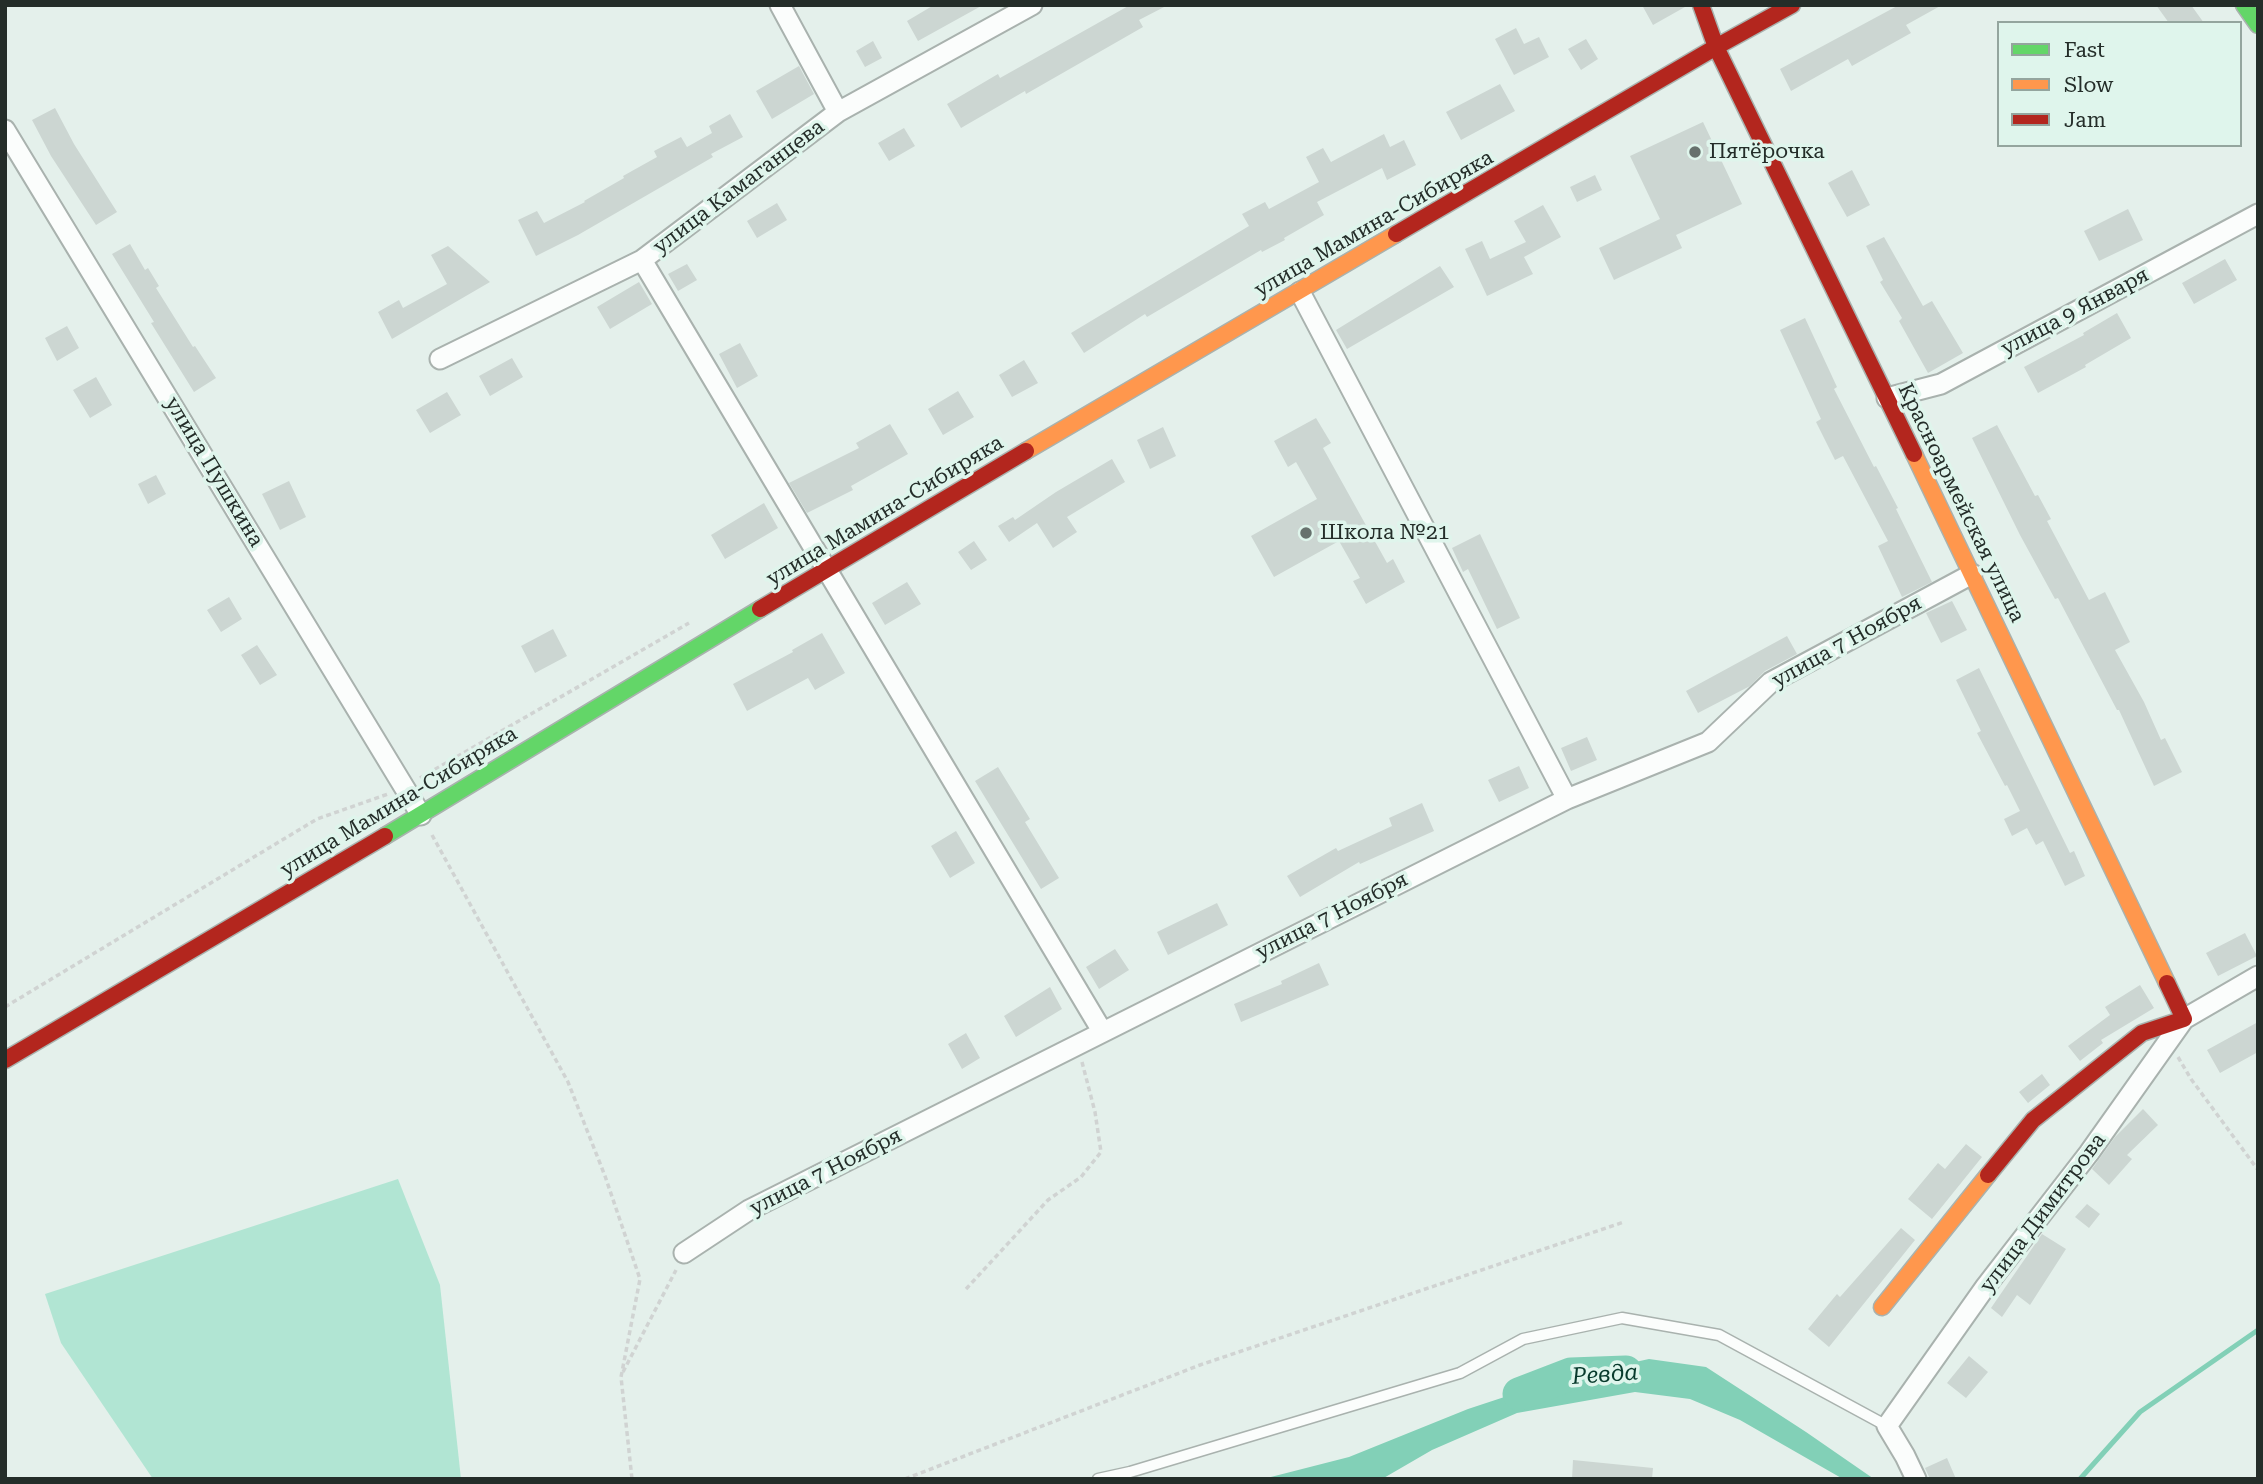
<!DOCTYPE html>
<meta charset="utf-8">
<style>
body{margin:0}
#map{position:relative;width:2263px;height:1484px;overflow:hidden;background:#e4f0eb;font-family:"Roboto Serif",serif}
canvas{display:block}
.frame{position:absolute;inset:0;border:7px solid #242d29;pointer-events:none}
.legend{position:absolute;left:1997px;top:21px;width:245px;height:126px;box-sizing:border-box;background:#dff5ec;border:2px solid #94a59e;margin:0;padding:9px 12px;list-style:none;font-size:21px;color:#242d29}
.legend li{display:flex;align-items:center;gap:14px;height:35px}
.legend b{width:35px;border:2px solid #94a59e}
</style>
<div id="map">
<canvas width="2263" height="1484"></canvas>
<div class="frame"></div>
<ul class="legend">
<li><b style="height:9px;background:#63d668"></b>Fast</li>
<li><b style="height:9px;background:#ff974d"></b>Slow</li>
<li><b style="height:9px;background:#b3261e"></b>Jam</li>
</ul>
</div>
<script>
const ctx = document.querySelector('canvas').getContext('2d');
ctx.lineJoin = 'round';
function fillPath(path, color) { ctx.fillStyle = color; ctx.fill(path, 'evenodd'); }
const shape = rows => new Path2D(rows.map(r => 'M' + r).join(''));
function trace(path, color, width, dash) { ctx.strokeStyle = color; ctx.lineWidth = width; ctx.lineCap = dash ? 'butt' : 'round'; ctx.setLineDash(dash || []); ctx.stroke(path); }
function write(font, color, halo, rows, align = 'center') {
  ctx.font = font + ' "Roboto Serif",serif'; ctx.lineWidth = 7; ctx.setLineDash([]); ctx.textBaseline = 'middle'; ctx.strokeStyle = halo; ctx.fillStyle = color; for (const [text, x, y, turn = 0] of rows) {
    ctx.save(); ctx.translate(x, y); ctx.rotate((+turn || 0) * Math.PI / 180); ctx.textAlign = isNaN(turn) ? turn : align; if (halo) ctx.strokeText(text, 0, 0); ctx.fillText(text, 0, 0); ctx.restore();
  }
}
const green = shape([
 [398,1179,440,1285,461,1479,153,1479,61,1343,45,1294]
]);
const water = shape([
 [1649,1359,1706,1367,1806,1432,1874,1479,1843,1479,1740,1420,1690,1399,1635,1392,1517,1413,1432,1450,1382,1479,1263,1479,1349,1457,1468,1409,1562,1378]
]);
const stream = shape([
 [2080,1479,2140,1412,2258,1330]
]);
const river = shape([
 [1519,1394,1571,1374,1626,1372]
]);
const building = shape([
 [934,5,983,5,918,41,907,21],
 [1130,5,1168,5,1139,20,1143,27,1026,94,1025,91,961,128,947,104,998,74,1000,78],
 [1642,5,1685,5,1685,7,1653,25],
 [1899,5,1942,5,1906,25,1911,33,1852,66,1848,59,1791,91,1780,69],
 [2156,5,2191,5,2204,23,2169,23],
 [1516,28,1524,44,1539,37,1549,57,1514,75,1495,39],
 [1586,39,1598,59,1581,70,1568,49],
 [873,41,882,58,865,67,856,51],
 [799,66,814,94,772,119,756,91],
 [1500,84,1515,111,1461,140,1446,112],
 [55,108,74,144,117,212,96,225,51,156,32,120],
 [730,114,743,137,711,154,713,157,578,235,536,256,518,220,537,211,544,223,585,202,584,201,624,178,623,176,657,157,654,151,681,137,687,147,712,133,709,126],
 [1703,122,1742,204,1676,235,1682,248,1614,280,1599,248,1660,219,1630,156],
 [904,128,915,146,889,161,878,143],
 [1384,134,1390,147,1404,140,1416,165,1387,180,1382,168,1317,202,1324,215,1284,238,1285,240,1262,252,1261,250,1147,317,1145,314,1084,353,1071,333,1249,226,1242,214,1265,202,1269,209,1319,182,1306,157,1323,148,1331,162],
 [1852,170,1870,205,1847,217,1828,183],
 [1595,175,1602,190,1577,202,1570,187],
 [777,203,787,220,757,238,747,221],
 [1543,205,1561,237,1524,257,1533,274,1487,296,1465,249,1482,241,1490,259,1526,242,1514,221],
 [2128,209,2143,240,2099,261,2084,231],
 [1884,237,1923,306,1932,301,1963,353,1928,373,1899,321,1902,318,1880,282,1883,280,1866,246],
 [130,244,145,270,148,268,159,286,156,288,193,347,195,346,216,378,194,392,151,323,154,322,112,254],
 [448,246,490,282,392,339,378,312,399,300,403,308,447,284,431,255],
 [2225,259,2237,280,2194,304,2182,283],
 [687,264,697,280,678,291,668,274],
 [1440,266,1454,287,1347,349,1336,330],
 [639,282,652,304,610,329,597,307],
 [2117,313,2131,338,2085,365,2086,367,2038,393,2024,367,2084,335,2083,333],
 [1805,318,1837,387,1834,389,1874,467,1876,466,1898,508,1896,509,1932,582,1902,597,1878,546,1888,541,1843,456,1835,460,1816,422,1821,419,1780,330],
 [67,326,79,348,57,361,45,338],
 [740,343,758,376,737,388,719,354],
 [512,358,523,377,490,396,479,376],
 [1024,360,1038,383,1012,397,999,375],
 [96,377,112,405,90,418,73,390],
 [958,391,974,417,943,435,928,409],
 [447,392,461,415,430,433,416,410],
 [1316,418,1331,443,1323,448,1387,563,1393,559,1405,582,1366,604,1353,581,1360,578,1339,541,1274,577,1251,536,1317,499,1296,462,1288,467,1274,441],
 [890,424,908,454,851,486,853,490,807,513,789,483,859,448,856,443],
 [1997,425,2035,496,2038,495,2051,519,2047,521,2089,600,2105,592,2130,642,2115,650,2144,702,2161,740,2165,738,2182,772,2154,786,2119,710,2117,710,2058,598,2055,599,2020,535,1972,438],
 [1163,427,1176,456,1150,469,1137,440],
 [1112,459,1125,482,1067,517,1077,532,1053,548,1037,523,1009,542,998,526,1013,517,1015,520,1056,492],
 [156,475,166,494,148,504,138,484],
 [289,481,306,517,280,530,262,494],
 [764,503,778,528,725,559,711,535],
 [1480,534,1520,618,1497,629,1468,569,1463,572,1452,548],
 [974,541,987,560,971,570,958,552],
 [907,582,921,604,885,625,872,603],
 [229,597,242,619,221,632,207,610],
 [1952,601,1967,630,1941,643,1926,613],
 [553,629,567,656,535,673,521,646],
 [822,633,845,673,815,690,808,678,747,711,733,684,793,652,792,650],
 [1787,636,1797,654,1765,671,1750,686,1698,713,1686,691],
 [257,645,277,675,260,685,241,655],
 [1979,668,2070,853,2074,851,2085,876,2065,886,2043,841,2036,845,2027,828,2012,836,2004,819,2020,811,2007,785,2005,786,1977,733,1981,731,1956,680],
 [1587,737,1597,760,1571,771,1561,748],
 [1519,766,1529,788,1499,802,1488,780],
 [998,767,1030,819,1025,822,1059,878,1041,889,975,781],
 [1422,803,1434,831,1360,864,1359,862,1300,897,1287,876,1336,848,1338,851,1392,826,1389,818],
 [956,831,975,863,950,878,931,846],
 [1217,903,1228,925,1168,955,1157,932],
 [2245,933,2257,956,2218,976,2206,953],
 [1115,949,1129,970,1099,989,1086,967],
 [1319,963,1329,985,1241,1022,1234,1004,1282,984,1281,981],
 [2140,985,2154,1008,2101,1040,2103,1043,2080,1061,2068,1046,2110,1015,2105,1007],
 [1050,987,1062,1009,1016,1037,1004,1016],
 [2258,1022,2258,1052,2220,1073,2207,1050],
 [966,1033,980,1058,962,1069,948,1044],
 [2042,1074,2050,1085,2028,1103,2019,1092],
 [2143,1109,2158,1125,2127,1155,2132,1159,2109,1185,2092,1169,2115,1137],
 [1966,1144,1982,1157,1932,1219,1908,1199,1938,1163,1945,1169],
 [2087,1204,2100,1214,2089,1228,2075,1217],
 [1901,1228,1915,1240,1829,1347,1808,1329,1837,1294,1840,1297],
 [2042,1234,2066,1249,2030,1305,2017,1295,2002,1317,1991,1308],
 [1969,1356,1988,1372,1966,1398,1947,1383],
 [1947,1458,1956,1479,1930,1479,1925,1468],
 [1573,1460,1653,1468,1652,1479,1572,1479]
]);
const path = shape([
 [420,778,689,623],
 [432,835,568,1082,605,1176,640,1279,621,1377,632,1479],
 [5,1007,317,819,388,794],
 [2178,1057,2191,1079,2258,1170],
 [966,1289,1048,1200,1081,1177,1101,1152,1095,1112,1082,1062],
 [623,1372,676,1270],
 [905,1479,1200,1365,1624,1222]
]);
const lane = shape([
 [1098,1479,1130,1472,1460,1373,1523,1339,1622,1318,1719,1335,1887,1426]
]);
const street = shape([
 [780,5,838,112],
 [5,130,421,815],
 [642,260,1102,1031],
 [1300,292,1567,799],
 [440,359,642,260,838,112,1032,5],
 [1887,398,1941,384,2258,214],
 [684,1253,749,1210,1567,799,1708,742,1771,682,1972,574],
 [1916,1479,1905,1456,1887,1426,1986,1286,2089,1153,2184,1019,2258,976]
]);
const fast = shape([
 [2244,5,2258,25],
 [385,836,760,609]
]);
const slow = shape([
 [1026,451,1396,234],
 [1914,454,2167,983],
 [1882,1307,1988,1175]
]);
const jam = shape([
 [1701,5,1716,47,1914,454],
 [1396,234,1716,47,1792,5],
 [760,609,1026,451],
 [5,1060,385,836],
 [1988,1175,2033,1120,2142,1033,2184,1019,2167,983]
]);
const markers = [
 [1695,152,7,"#67716d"],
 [1306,533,7,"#67716d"]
];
const poiNames = [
 ["Пятёрочка",1709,152],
 ["Школа №21",1320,533]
];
const streetNames = [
 ["улица Камаганцева",739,187,-37],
 ["улица Мамина-Сибиряка",1374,224,-30],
 ["улица 9 Января",2075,312,-28],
 ["улица Пушкина",214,472,59],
 ["Красноармейская улица",1961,503,64],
 ["улица Мамина-Сибиряка",885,511,-31],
 ["улица 7 Ноября",1847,642,-29],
 ["улица Мамина-Сибиряка",399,802,-31],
 ["улица 7 Ноября",1332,916,-27],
 ["улица 7 Ноября",826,1172,-27],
 ["улица Димитрова",2043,1213,-53]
];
const waterNames = [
 ["Ревда",1605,1375,-4]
];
fillPath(green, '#b1e5d3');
fillPath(water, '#82d0b7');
trace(stream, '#82d0b7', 5);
trace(river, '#82d0b7', 33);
fillPath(building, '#ccd6d2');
trace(lane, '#a9b2ae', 13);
trace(street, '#a9b2ae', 23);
trace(fast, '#a9b2ae', 19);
trace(slow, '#a9b2ae', 19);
trace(jam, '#a9b2ae', 19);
trace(path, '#d0d3d2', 3.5, [5, 3.5]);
trace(lane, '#fbfdfc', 10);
trace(street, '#fbfdfc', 19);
trace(fast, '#63d668', 16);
trace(slow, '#ff974d', 16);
trace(jam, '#b3261e', 16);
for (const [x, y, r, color] of markers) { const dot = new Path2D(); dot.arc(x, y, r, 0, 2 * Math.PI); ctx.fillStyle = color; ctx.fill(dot); trace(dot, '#dff5ec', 2.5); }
write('21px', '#242d29', '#dff5ec', poiNames, 'left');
write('21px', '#242d29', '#dff5ec', streetNames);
write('italic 23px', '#083a2c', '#dff5ec', waterNames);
</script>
